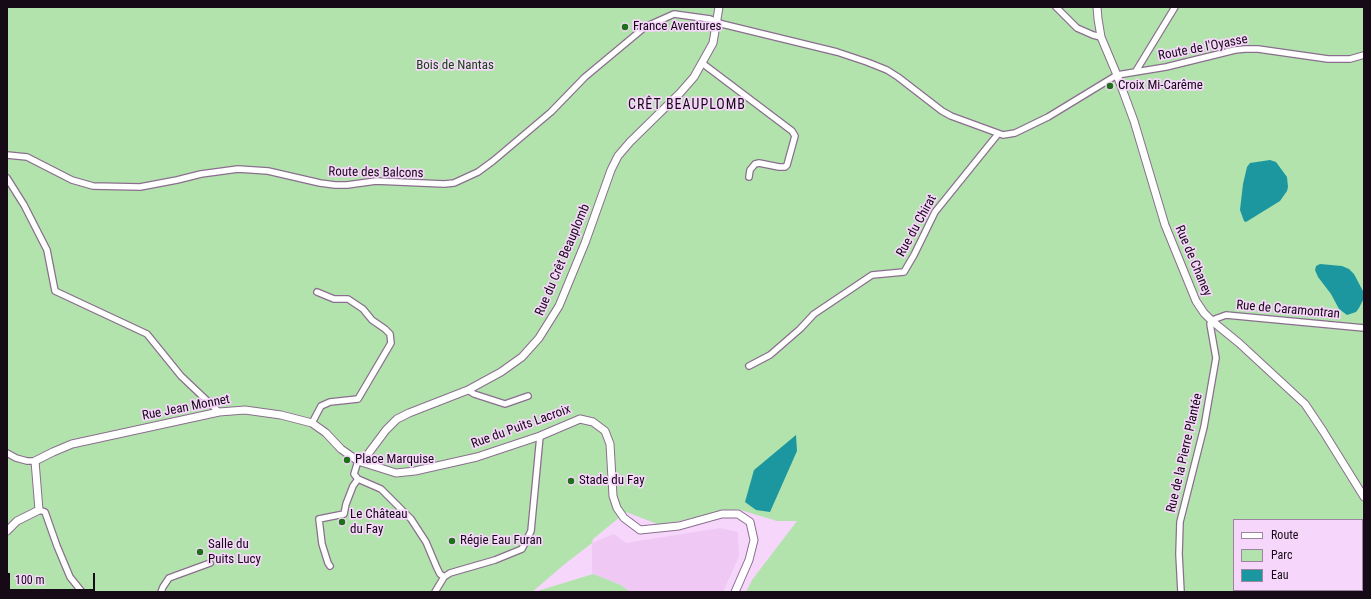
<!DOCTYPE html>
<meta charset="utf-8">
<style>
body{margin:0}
#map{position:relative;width:1371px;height:599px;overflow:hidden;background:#f7d6fb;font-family:"Roboto Condensed",sans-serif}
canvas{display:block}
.frame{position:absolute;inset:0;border:8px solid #150a16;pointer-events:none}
.legend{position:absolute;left:1233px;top:519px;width:130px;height:72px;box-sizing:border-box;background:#f7d6fb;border:1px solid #9d849f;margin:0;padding:5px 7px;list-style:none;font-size:12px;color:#150a16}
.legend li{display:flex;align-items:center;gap:8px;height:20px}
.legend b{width:20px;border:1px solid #9d849f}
.scale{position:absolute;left:8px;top:573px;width:87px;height:18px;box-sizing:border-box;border:2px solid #150a16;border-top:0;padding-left:5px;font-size:12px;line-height:14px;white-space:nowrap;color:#150a16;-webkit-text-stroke:3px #f7d6fb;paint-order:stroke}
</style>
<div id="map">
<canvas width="1371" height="599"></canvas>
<div class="frame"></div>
<ul class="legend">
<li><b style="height:5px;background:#fff"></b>Route</li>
<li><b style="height:11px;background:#b2e3ac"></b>Parc</li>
<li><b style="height:11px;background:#1d979f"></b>Eau</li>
</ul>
<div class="scale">100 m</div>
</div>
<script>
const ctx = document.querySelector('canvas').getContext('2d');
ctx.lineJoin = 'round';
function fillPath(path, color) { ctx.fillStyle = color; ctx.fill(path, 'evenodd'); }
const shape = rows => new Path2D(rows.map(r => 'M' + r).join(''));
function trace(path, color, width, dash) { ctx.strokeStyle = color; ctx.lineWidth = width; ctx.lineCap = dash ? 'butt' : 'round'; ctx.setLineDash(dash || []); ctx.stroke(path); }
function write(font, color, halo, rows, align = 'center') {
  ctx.font = font + ' "Roboto Condensed",sans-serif'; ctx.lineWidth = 3.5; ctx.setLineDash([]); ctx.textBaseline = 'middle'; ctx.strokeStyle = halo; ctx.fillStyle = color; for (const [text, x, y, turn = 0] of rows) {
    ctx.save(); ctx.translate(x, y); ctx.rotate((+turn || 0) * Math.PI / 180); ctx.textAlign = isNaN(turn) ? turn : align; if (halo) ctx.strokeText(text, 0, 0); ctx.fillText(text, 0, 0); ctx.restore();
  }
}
const built = shape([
 [720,528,738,532,739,556,723,592,630,592,621,585,593,574,592,571,592,543,614,534,626,543]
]);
const green = shape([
 [7,7,1364,7,1364,592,746,592,752,580,797,521,777,521,737,509,660,525,626,512,593,539,592,543,566,563,532,592,7,592],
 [1234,520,1362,520,1362,590,1234,590],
 [593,574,621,585,630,592,534,592]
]);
const water = shape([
 [1270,160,1276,162,1287,177,1288,187,1287,191,1280,201,1246,222,1244,221,1240,210,1243,184,1247,167,1250,163],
 [1320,264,1342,266,1349,269,1354,274,1364,293,1364,298,1359,308,1356,312,1347,315,1339,309,1331,294,1318,277,1315,270,1316,266],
 [796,435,797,451,770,512,756,510,745,502,754,470]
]);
const minor = shape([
 [1056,7,1077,28,1093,35,1101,37],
 [702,63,792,131,795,136,787,165,785,167,779,167,759,163,755,164,750,170,749,177],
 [1136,71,1175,7],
 [7,155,27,157,72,180,93,186,140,187,177,180,201,174,238,169,268,171,320,183,335,185,347,185,376,181,444,184,454,183,478,172,493,161,551,112,585,77,645,27,674,14,710,19,722,24,837,52,867,62,887,70,898,77,942,111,951,116,1003,135,1015,133,1048,117,1117,75,1166,67,1235,50,1245,49,1258,49,1328,59,1350,59,1364,55],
 [7,178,24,205,47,250,55,291,147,334,181,376,219,412],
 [749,366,770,355,800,329,814,314,872,275,904,272,914,255,935,212,998,134],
 [468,390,474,394,505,404,528,396],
 [312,423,321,406,330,402,358,399,391,343,390,334,385,329,372,320,363,309,348,299,334,299,317,292],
 [7,453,16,458,27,461,35,461],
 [358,461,354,474,358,479,381,489,411,519,426,542,437,568,440,574,444,577,435,592],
 [39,510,45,512,57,546,70,577,82,592],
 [330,566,328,563,322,544,319,519,344,514,346,504,353,486,358,479],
 [1363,575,1364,576],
 [444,577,450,573,495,560,522,549,531,531,540,436],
 [161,592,163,587,169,578,210,563],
 [1181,592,1179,554,1180,522,1204,427,1216,358,1210,324,1215,319,1226,315,1364,328]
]);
const tertiary = shape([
 [1097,7,1098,19,1101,37,1117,75,1134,121,1165,225,1196,301,1204,313,1212,321,1239,343,1305,404,1323,431,1364,497],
 [362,462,386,430,397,419,409,413,468,390,501,372,522,357,539,338,559,306,585,243,611,170,618,156,630,142,680,93,694,77,713,43,719,7],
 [7,531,17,521,39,510,35,461,53,452,72,444,219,412,245,410,281,415,312,423,326,433,341,449,358,461,396,473,415,471,477,457,540,436,580,419,593,422,605,431,610,444,613,496,617,508,624,518,640,530,679,526,722,514,738,514,750,522,754,540,749,560,735,592]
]);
const markers = [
 [625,27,4,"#1c7018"],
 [1110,86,4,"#1c7018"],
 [347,460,4,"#1c7018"],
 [571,481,4,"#1c7018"],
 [342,522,4,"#1c7018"],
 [452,541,4,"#1c7018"],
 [200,552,4,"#1c7018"]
];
const poiNames = [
 ["France Aventures",633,27],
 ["Croix Mi-Carême",1118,86],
 ["Place Marquise",355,460],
 ["Stade du Fay",579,481],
 ["Le Château",350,515],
 ["du Fay",350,530],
 ["Régie Eau Furan",460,541],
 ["Salle du",208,545],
 ["Puits Lucy",208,560]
];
const streetNames = [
 ["Route de l'Oyasse",1203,48,-11],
 ["Route des Balcons",376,173,1],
 ["Rue du Chirat",917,226,-61],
 ["Rue du Crêt Beauplomb",563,260,-67],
 ["Rue de Chaney",1193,261,67],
 ["Rue de Caramontran",1288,310,5],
 ["Rue Jean Monnet",186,408,-11],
 ["Rue du Puits Lacroix",521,427,-20],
 ["Rue de la Pierre Plantée",1185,453,-77]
];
const parkNames = [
 ["Bois de Nantas",455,66]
];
const neighbourhoodNames = [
 ["CRÊT BEAUPLOMB",687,105]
];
fillPath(built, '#efc9f3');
fillPath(green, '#b2e3ac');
fillPath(water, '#1d979f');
trace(minor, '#8b6e8f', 8);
trace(tertiary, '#8b6e8f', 9);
trace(minor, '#fff', 5.5);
trace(tertiary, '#fff', 7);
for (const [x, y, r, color] of markers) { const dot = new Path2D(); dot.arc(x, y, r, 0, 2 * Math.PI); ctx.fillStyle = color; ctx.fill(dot); trace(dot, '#f7d6fb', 1.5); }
write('13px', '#150a16', '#f7d6fb', poiNames, 'left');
write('13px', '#150a16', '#f7d6fb', streetNames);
write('13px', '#154312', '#f7d6fb', parkNames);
ctx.letterSpacing = '1px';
write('14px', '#150a16', '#f7d6fb', neighbourhoodNames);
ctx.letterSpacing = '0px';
</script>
